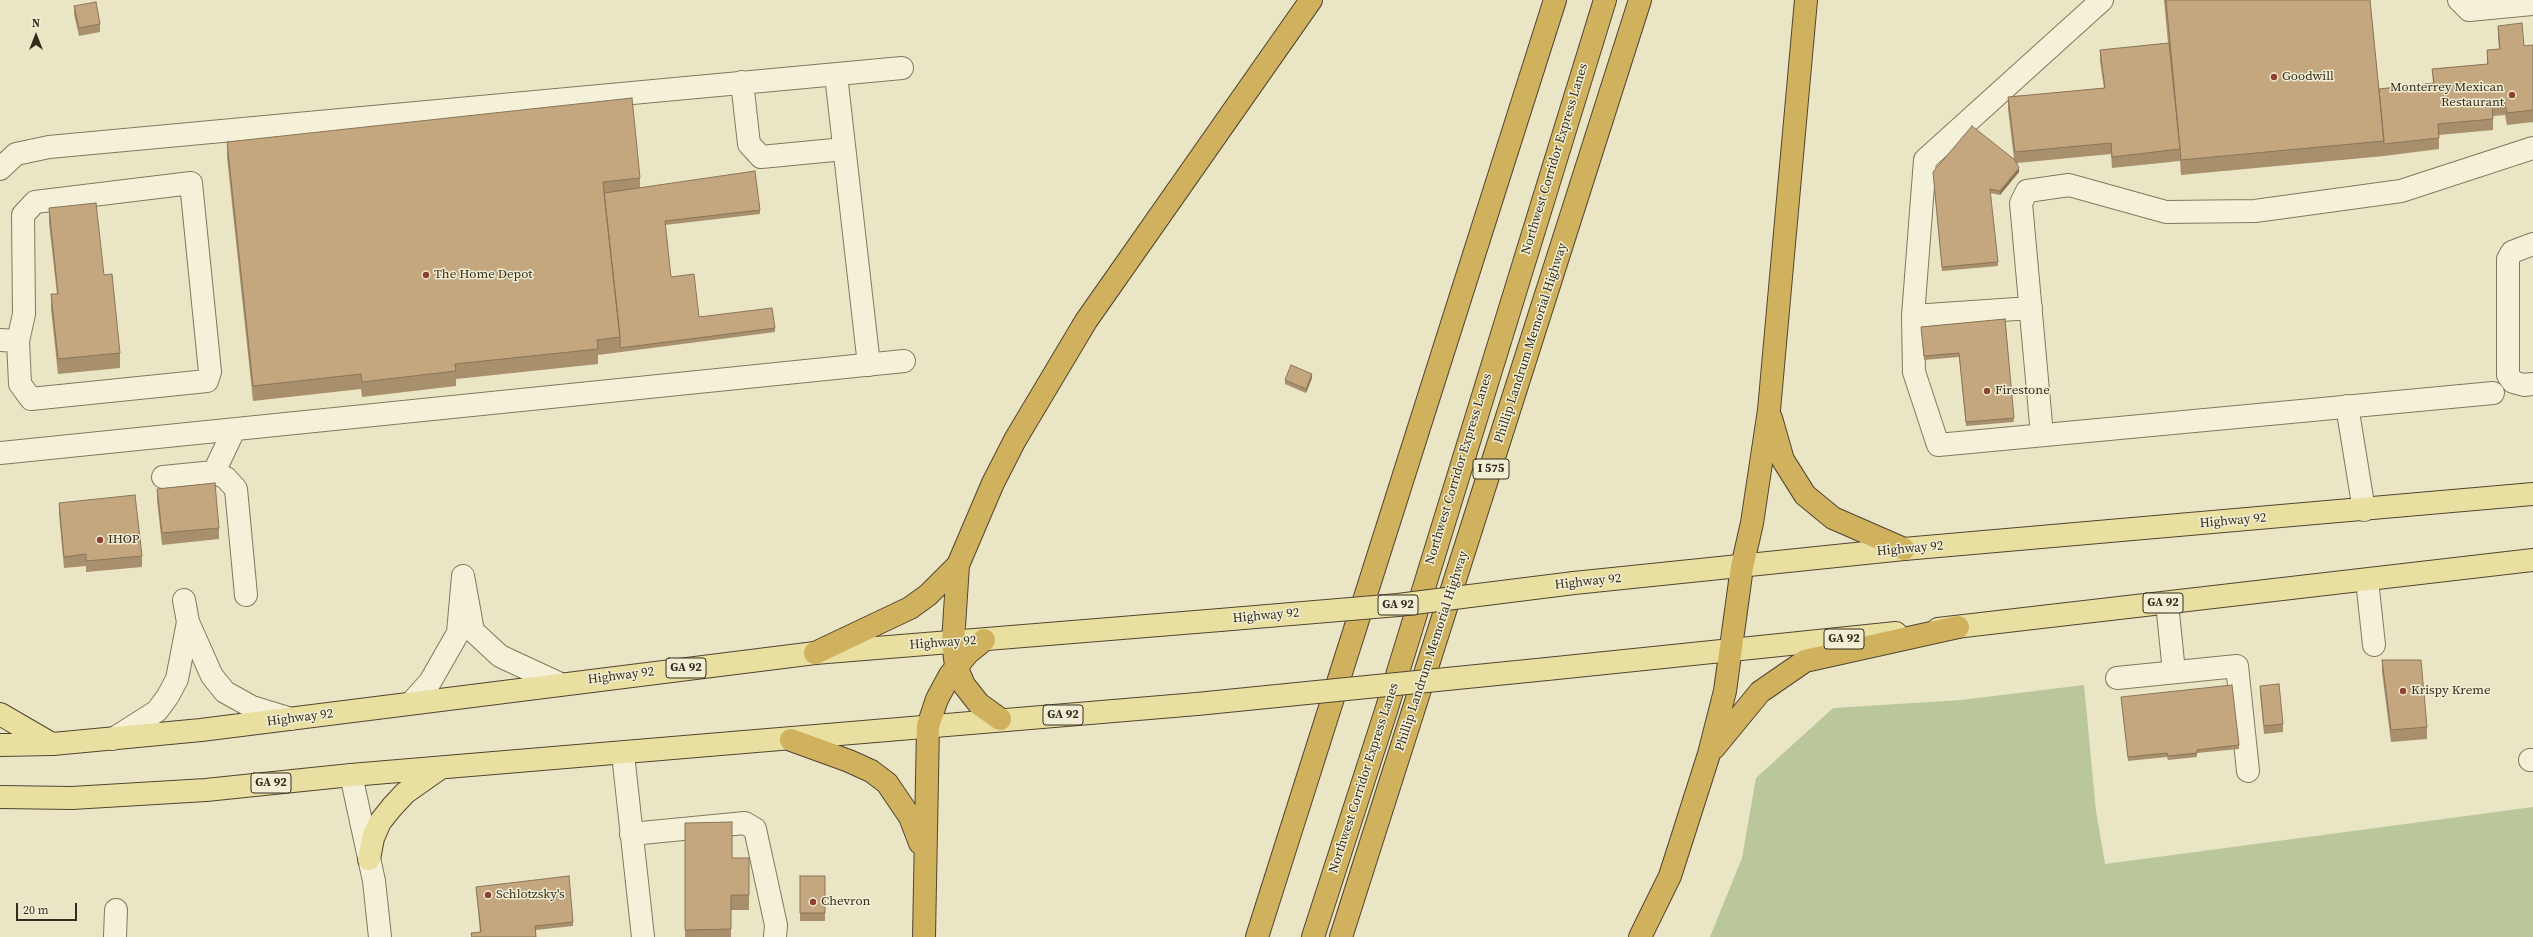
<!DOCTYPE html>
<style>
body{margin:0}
#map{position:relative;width:2533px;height:937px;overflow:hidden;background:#eae5c5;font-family:"Source Serif 4",serif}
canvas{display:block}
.north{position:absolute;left:16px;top:16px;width:40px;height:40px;-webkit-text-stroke:3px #f2eed4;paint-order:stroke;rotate:0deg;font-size:11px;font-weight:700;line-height:16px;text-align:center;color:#342d1f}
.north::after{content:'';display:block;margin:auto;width:14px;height:18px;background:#342d1f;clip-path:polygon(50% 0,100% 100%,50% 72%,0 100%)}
.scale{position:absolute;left:16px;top:903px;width:61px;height:18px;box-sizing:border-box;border:2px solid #342d1f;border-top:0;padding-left:5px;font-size:12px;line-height:14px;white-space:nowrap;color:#342d1f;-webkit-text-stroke:3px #f2eed4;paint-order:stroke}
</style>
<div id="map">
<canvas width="2533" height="937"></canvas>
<div class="north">N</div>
<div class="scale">20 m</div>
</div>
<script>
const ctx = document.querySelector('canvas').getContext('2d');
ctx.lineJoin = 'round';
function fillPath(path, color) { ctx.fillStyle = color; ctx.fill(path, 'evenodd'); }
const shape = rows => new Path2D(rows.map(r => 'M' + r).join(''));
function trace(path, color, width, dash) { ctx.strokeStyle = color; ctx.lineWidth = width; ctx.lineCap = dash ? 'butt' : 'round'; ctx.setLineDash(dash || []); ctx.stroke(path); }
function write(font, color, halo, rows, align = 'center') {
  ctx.font = font + ' "Source Serif 4",serif'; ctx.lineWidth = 3; ctx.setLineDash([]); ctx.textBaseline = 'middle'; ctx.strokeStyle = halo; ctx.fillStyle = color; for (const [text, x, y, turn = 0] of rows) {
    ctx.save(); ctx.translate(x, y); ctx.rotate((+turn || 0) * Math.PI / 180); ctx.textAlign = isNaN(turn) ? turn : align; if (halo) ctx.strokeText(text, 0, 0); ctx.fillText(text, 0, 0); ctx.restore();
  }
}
const green = shape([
 [2084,685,2096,811,2105,864,2533,807,2533,937,1710,937,1742,858,1756,778,1833,708,1961,700]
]);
const minor = shape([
 [2102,0,1925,160,1913,316,1914,372,1938,445,2493,393],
 [2459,0,2469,10,2533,4],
 [836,75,869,365],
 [742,82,749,144,761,157,844,149],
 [0,169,16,154,49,147,902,68],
 [2533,244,2512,252,2508,259,2508,375,2513,382,2524,385,2533,384],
 [1913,316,2031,308],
 [0,340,18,341,20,384,31,399,207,381,210,372,191,183,35,202,23,215,24,314,18,341],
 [2347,406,2364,510],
 [2042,435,2021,203,2027,191,2069,185,2166,212,2255,211,2401,191,2533,148],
 [0,453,904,361],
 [214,472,234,430],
 [163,477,214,472,226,478,236,489,246,595],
 [2367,580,2374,645],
 [184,600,188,622,212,676,225,692,252,707,291,719],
 [2167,603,2174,672],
 [2117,678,2237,666,2248,771],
 [411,703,430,682,458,633,463,576,473,631,500,656,558,683],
 [113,739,157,711,168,696,177,679,188,622],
 [623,754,643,937],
 [2530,760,2533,760],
 [351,775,374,881,380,937],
 [631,834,745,823,755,829,776,925,775,937],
 [115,937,116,910]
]);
const major = shape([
 [1574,583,1904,549,2533,494],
 [1938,629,2533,560],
 [1547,669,1896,633],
 [0,714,50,743],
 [0,745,53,744,201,730,815,653,1220,620],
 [0,797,72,798,206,790,351,775,1197,704],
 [369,859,373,838,380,822,392,807,405,793,439,769]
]);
const highway = shape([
 [1771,418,1783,460,1805,495,1833,518,1904,549],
 [958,565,953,642,956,666,964,685,979,704,1000,719],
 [815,653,910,608,928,595,958,565,993,483,1015,440,1086,321,1311,0],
 [791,740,849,761,871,771,887,783,910,817,920,843],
 [1714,748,1760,692,1805,661,1958,627],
 [924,937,928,726,937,699,950,675,968,653,984,640],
 [1257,937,1555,0],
 [1313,937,1386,711,1605,0],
 [1341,937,1640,0],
 [1640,937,1670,876,1709,754,1725,691,1742,567,1752,523,1769,410,1806,0]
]);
const majorBridge = shape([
 [1220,620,1398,605,1574,583],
 [1197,704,1547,669]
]);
const wall = shape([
 [2164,0,2370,0,2379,89,2433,83,2432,69,2487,64,2487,50,2499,49,2498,37,2498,26,2524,46,2533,45,2533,122,2507,125,2505,115,2493,116,2493,130,2439,135,2439,149,2384,156,2181,175,2180,161,2112,168,2111,154,2017,163,2019,172,2000,195,1990,193,1998,266,1942,271,1933,172,2014,159,2008,109,2008,97,2104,88,2100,61,2100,50,2168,43],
 [74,6,100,24,100,32,79,36,74,14],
 [227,142,640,178,640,188,760,210,760,214,665,225,671,277,699,317,775,328,775,332,598,355,598,364,456,379,456,386,362,397,361,389,253,401,227,157],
 [49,208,104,275,120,353,120,368,58,374,51,309,51,294,57,294,49,223],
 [2005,319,2014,422,1966,426,1959,357,1924,360,1921,327],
 [1312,378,1306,393,1285,384,1285,380],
 [157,489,219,528,219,539,162,545,157,500],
 [59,503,142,556,142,567,86,572,86,566,64,568,59,514],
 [2382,660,2427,727,2427,739,2391,742,2382,672],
 [2260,686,2283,724,2283,732,2264,734,2260,693],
 [2121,697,2239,745,2239,749,2197,753,2197,757,2168,760,2167,757,2128,761],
 [685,823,732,858,749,858,749,910,731,910,731,937,685,937],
 [800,876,825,876,825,921,800,921],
 [476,887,573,922,573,926,536,930,536,937,471,937,471,933,480,932]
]);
const shadedWall = shape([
 [2019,168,2019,172,2000,195,2000,191],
 [1312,374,1312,378,1306,393,1306,389]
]);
const building = shape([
 [2166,0,2370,0,2384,141,2181,160,2166,0],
 [96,2,100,24,79,28,74,6,96,2],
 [2522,23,2524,46,2533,45,2533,110,2507,113,2505,103,2492,104,2493,119,2438,124,2439,138,2384,144,2379,89,2434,83,2432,69,2488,64,2487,50,2500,49,2498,26,2522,23],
 [2169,43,2180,149,2112,157,2111,143,2015,152,2008,97,2105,88,2100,50,2169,43],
 [632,98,640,178,603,182,620,337,597,340,598,349,455,364,456,371,362,382,361,374,253,386,227,142,632,98],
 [1972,126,2015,160,2019,168,2000,191,1990,189,1998,262,1942,267,1933,172,1972,126],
 [755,171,760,210,665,221,671,277,694,274,699,317,772,308,775,328,620,348,620,337,604,193,755,171],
 [96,203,104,275,112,274,120,353,58,359,51,294,58,294,49,208,96,203],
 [2005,319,2014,418,1966,422,1959,353,1924,356,1921,327,2005,319],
 [1291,365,1312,374,1306,389,1285,380,1291,365],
 [215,483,219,528,162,533,157,489,215,483],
 [135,495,142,556,86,561,86,554,64,557,59,503,135,495],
 [2382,660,2421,660,2427,727,2391,730,2382,660],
 [2279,684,2283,724,2264,726,2260,686,2279,684],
 [2232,685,2239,745,2197,750,2197,753,2168,756,2167,753,2128,757,2121,697,2232,685],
 [732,822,732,858,749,858,749,895,731,895,731,929,685,930,685,823,732,822],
 [569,876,573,922,535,926,536,937,472,937,471,933,481,932,476,887,569,876],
 [800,876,825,876,825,913,800,913,800,876]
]);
const markers = [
 [2274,77,4,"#8c4133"],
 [2512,95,4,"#8c4133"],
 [426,275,4,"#8c4133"],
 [1987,391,4,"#8c4133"],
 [100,540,4,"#8c4133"],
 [2403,691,4,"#8c4133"],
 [488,895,4,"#8c4133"],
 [813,902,4,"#8c4133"]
];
const shields = [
 [1491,469,36],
 [2163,603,40],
 [1398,605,40],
 [1844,639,40],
 [686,668,40],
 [1063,715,40],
 [271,783,40]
];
const shieldNames = [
 ["I 575",1491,469],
 ["GA 92",2163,603],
 ["GA 92",1398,605],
 ["GA 92",1844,639],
 ["GA 92",686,668],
 ["GA 92",1063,715],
 ["GA 92",271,783]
];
const poiNames = [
 ["Goodwill",2282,77],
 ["Monterrey Mexican",2504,88,"right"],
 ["Restaurant",2504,103,"right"],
 ["The Home Depot",434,275],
 ["Firestone",1995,391],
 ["IHOP",108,540],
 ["Krispy Kreme",2411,691],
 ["Schlotzsky's",496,895],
 ["Chevron",821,902]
];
const streetNames = [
 ["Northwest Corridor Express Lanes",1555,159,-73],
 ["Phillip Landrum Memorial Highway",1531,343,-72],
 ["Northwest Corridor Express Lanes",1459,469,-73],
 ["Highway 92",2233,521,-5],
 ["Highway 92",1910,549,-5],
 ["Highway 92",1588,582,-6],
 ["Highway 92",1266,616,-5],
 ["Highway 92",943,643,-4],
 ["Phillip Landrum Memorial Highway",1432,651,-72],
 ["Highway 92",621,676,-7],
 ["Highway 92",300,718,-7],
 ["Northwest Corridor Express Lanes",1364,778,-72]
];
fillPath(green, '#bac79a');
trace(minor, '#83785d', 24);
trace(major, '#514531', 24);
trace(highway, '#514531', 24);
trace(minor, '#f5f1d8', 22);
trace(major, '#e9dfa1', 22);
trace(highway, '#d0b25e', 22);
trace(majorBridge, '#514531', 24, []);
trace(majorBridge, '#e9dfa1', 22);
fillPath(wall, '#a9906d');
fillPath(shadedWall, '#897559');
fillPath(building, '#c4a77f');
trace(building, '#897559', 1);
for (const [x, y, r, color] of markers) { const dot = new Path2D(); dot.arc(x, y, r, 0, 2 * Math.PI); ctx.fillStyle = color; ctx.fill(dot); trace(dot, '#f2eed4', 1.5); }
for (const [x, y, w] of shields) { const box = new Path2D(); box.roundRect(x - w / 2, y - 10, w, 20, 3); ctx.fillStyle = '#f2eed4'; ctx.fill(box); trace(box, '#342d1f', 1); }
write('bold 12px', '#342d1f', null, shieldNames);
write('13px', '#342d1f', '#f2eed4', poiNames, 'left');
write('13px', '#342d1f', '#f2eed4', streetNames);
</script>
